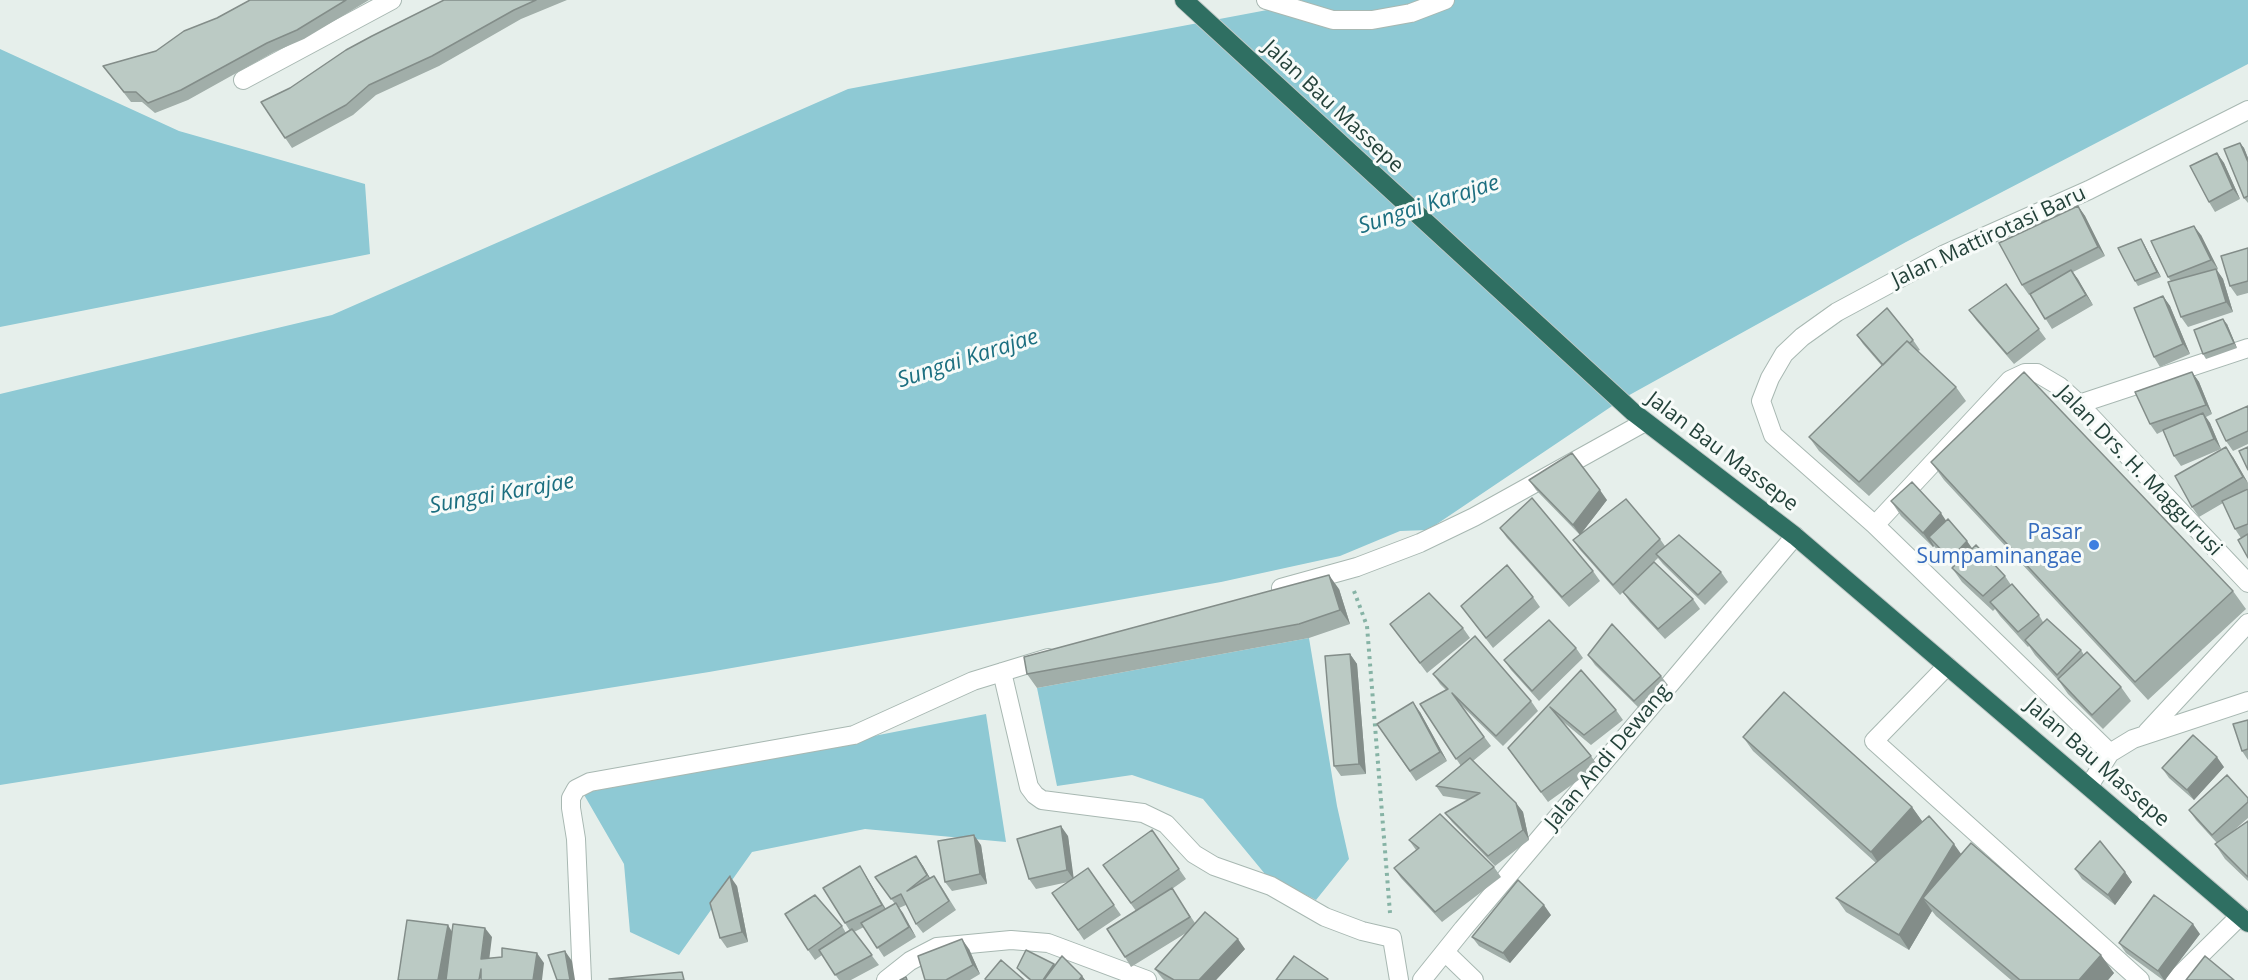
<!DOCTYPE html>
<style>
body{margin:0}
canvas{display:block;background:#e6efeb}
</style>
<canvas width="2248" height="980"></canvas>
<script>
const ctx = document.querySelector('canvas').getContext('2d');
ctx.lineJoin = 'round';
function fillPath(path, color) { ctx.fillStyle = color; ctx.fill(path, 'evenodd'); }
const shape = rows => new Path2D(rows.map(r => 'M' + r).join(''));
function trace(path, color, width, dash) { ctx.strokeStyle = color; ctx.lineWidth = width; ctx.lineCap = dash ? 'butt' : 'round'; ctx.setLineDash(dash || []); ctx.stroke(path); }
function write(font, color, halo, rows, align = 'center') {
  ctx.font = font + ' "Open Sans",sans-serif'; ctx.lineWidth = 6; ctx.setLineDash([]); ctx.textBaseline = 'middle'; ctx.strokeStyle = halo; ctx.fillStyle = color; for (const [text, x, y, turn = 0] of rows) {
    ctx.save(); ctx.translate(x, y); ctx.rotate((+turn || 0) * Math.PI / 180); ctx.textAlign = isNaN(turn) ? turn : align; if (halo) ctx.strokeText(text, 0, 0); ctx.fillText(text, 0, 0); ctx.restore();
  }
}
const water = shape([
 [1302,0,2248,0,2248,64,1906,242,1624,398,1428,530,1400,531,1340,556,1221,582,709,672,0,785,0,394,332,315,848,89,1299,4],
 [0,49,179,131,365,184,370,254,0,327],
 [1309,638,1337,806,1349,859,1316,900,1265,874,1203,799,1132,775,1057,786,1037,688],
 [986,714,1006,842,865,829,752,852,679,955,630,932,624,864,583,793]
]);
const path = shape([
 [1354,591,1367,626,1390,913]
]);
const minor = shape([
 [1266,0,1333,20,1372,20,1411,13,1445,0],
 [243,80,392,0],
 [2079,404,2248,348],
 [1875,525,1773,435,1761,401,1770,378,1784,354,1802,337,1837,312,1943,255,2089,190,2248,110],
 [1281,588,1357,567,1420,543,1474,517,1645,422],
 [1947,666,1874,741,2140,980],
 [1002,672,1029,787,1035,795,1042,800,1143,813,1166,824,1194,854,1214,866,1271,886,1325,917,1362,931,1392,938,1399,980],
 [2147,732,2248,623],
 [2110,753,1875,525,2010,380,2025,373,2037,373,2059,386,2079,404,2248,583],
 [2089,786,2110,753,2133,739,2248,701],
 [1445,952,1474,980],
 [582,980,576,839,571,808,571,798,576,789,590,782,854,735,973,681,1048,658],
 [886,980,910,961,937,947,1011,940,1048,943,1147,980],
 [1422,980,1463,929,1795,536],
 [2175,980,2240,916]
]);
const highway = shape([
 [1184,0,1633,412,1795,536,2248,923]
]);
const wall = shape([
 [250,0,369,0,304,39,274,52,188,100,155,113,142,102,131,102,103,66,156,51],
 [444,0,567,0,521,19,439,66,376,95,353,115,292,148,261,102,290,88],
 [2240,143,2244,148,2248,158,2248,203,2244,198],
 [2217,153,2224,163,2240,199,2215,212,2209,202],
 [2078,206,2085,216,2105,256,2073,272,2093,305,2052,329,2030,294,2029,295,2022,285],
 [2201,235,2218,269,2217,270,2223,279,2233,312,2188,327,2181,317,2171,281,2168,277],
 [2144,244,2161,277,2138,286,2135,281],
 [2248,248,2248,293,2237,296,2230,286],
 [2006,284,2046,339,2014,364,1976,320,1969,310],
 [2163,296,2170,306,2190,354,2160,367,2154,357],
 [2227,324,2237,348,2206,359,2203,354],
 [1857,335,1913,340,1920,350,1918,351,1956,387,1966,401,1869,496,1819,451,1809,437,1882,366,1863,344],
 [2192,372,2199,382,2212,414,2206,417,2210,423,2221,449,2181,466,2174,456,2163,431,2157,434,2150,424],
 [2248,406,2248,444,2233,451,2226,441],
 [2233,457,2248,483,2248,488,2240,493,2248,489,2248,558,2241,538,2235,529,2223,503,2199,517,2192,507],
 [1931,462,2233,591,2246,609,2148,700,1944,480],
 [1529,480,1607,500,1580,535,1536,490],
 [1891,501,1946,521,1972,549,2005,576,2011,585,2039,615,2043,622,2081,650,2084,655,2121,687,2131,701,2103,729,2068,694,2059,681,2035,655,2029,646,2028,647,2000,616,1995,609,1993,611,1962,582,1952,568,1953,567,1939,552,1934,546,1933,547,1901,516],
 [1500,528,1593,571,1600,581,1569,607,1507,538],
 [1660,539,1665,546,1721,572,1728,582,1705,605,1663,564,1658,558,1620,595,1580,550,1573,540],
 [1339,589,1350,624,1309,638,1037,688,1027,674],
 [1623,592,1693,599,1700,609,1665,639,1630,602],
 [1533,597,1540,607,1493,648,1461,606],
 [1390,624,1463,628,1470,638,1427,673],
 [1576,648,1583,658,1539,701,1511,670,1504,660],
 [1350,654,1357,664,1366,774,1341,776,1334,766],
 [1588,655,1661,676,1668,685,1641,710,1595,665],
 [1581,670,1616,710,1623,720,1591,745,1561,720,1591,756,1598,766,1548,802,1508,748],
 [1433,674,1531,701,1538,711,1503,746,1460,704,1491,746,1473,761,1516,803,1523,812,1529,840,1495,866,1452,822,1445,813,1468,800,1443,796,1436,786,1461,766,1420,704,1446,690,1440,684],
 [1420,712,1447,761,1416,781,1377,724],
 [2248,720,2248,760,2242,751],
 [1743,737,1912,807,1922,821,1961,854,2114,973,2108,980,2011,980,1936,916,1932,911,1909,950,1846,912,1836,898,1876,863,1753,751],
 [2224,767,2194,800,2169,778,2162,768],
 [2248,798,2248,818,2232,832,2248,821,2248,881,2225,859,2215,844,2217,843,2196,820,2189,810],
 [1152,830,1186,879,1172,889,1195,923,1245,949,1216,980,1164,980,1162,978,1155,969,1186,933,1131,967,1125,957,1136,911,1103,865],
 [1068,836,1073,878,1088,868,1121,915,1084,940,1052,893,1068,882,1036,889,1029,879],
 [1409,840,1494,867,1501,877,1442,922,1401,878,1394,868,1416,850],
 [981,845,987,884,952,891,945,882],
 [916,856,923,866,930,878,941,886,956,910,923,933,916,924,906,905,899,908,916,937,884,957,864,927,854,932,879,965,851,980,839,980,822,955,815,960,808,950,842,926,846,933,850,931,845,923,866,876,886,909,895,904,875,877],
 [2075,869,2125,872,2132,882,2115,905,2082,879],
 [737,886,748,942,727,948,720,938],
 [1551,915,1510,963,1479,946,1472,937],
 [2200,934,2165,980,2163,980,2126,953,2119,943],
 [969,949,980,974,970,980,925,980],
 [1055,965,1082,976,1085,980,1029,980,1021,973,1017,968]
]);
const shadedWall = shape([
 [2240,143,2244,148,2248,158,2248,162],
 [2217,153,2224,163,2240,199,2233,189],
 [2078,206,2085,216,2105,256,2098,247],
 [2194,226,2201,235,2218,269,2211,260],
 [2141,239,2144,244,2161,277,2157,272],
 [2216,269,2223,279,2233,312,2226,302],
 [2071,270,2078,279,2093,305,2086,295],
 [2163,296,2170,306,2190,354,2183,344],
 [2223,319,2227,324,2237,348,2234,343],
 [2192,372,2199,382,2212,414,2206,405],
 [2203,413,2210,423,2221,449,2214,439],
 [2226,447,2233,457,2248,483,2243,477],
 [1600,490,1607,500,1580,535,1573,525],
 [1941,513,1951,528,1929,537,1934,546,1933,547,1923,533],
 [1967,541,1977,555,1960,573,1950,559],
 [1329,575,1339,589,1350,624,1340,610],
 [1350,654,1357,664,1366,774,1359,764],
 [1413,702,1420,712,1447,761,1440,752],
 [2217,757,2224,767,2194,800,2187,790],
 [1516,803,1523,812,1529,840,1523,830],
 [1912,807,1922,821,1881,867,1871,852],
 [1061,826,1068,836,1074,880,1067,870],
 [974,835,981,845,987,884,980,874],
 [1954,844,1964,858,1923,898,1932,911,1909,950,1899,935],
 [916,856,923,866,934,885,927,875],
 [860,866,866,876,889,915,882,905],
 [2125,872,2132,882,2115,905,2108,895],
 [730,876,737,886,748,942,742,932],
 [896,903,903,913,916,937,909,927],
 [1544,905,1551,915,1510,963,1503,953],
 [2193,924,2200,934,2165,980,2164,980,2158,971],
 [448,925,454,935,447,980,438,980],
 [485,928,492,937,488,969,481,959],
 [962,939,969,949,980,974,973,965],
 [1238,939,1245,949,1216,980,1199,980],
 [565,951,572,961,575,980,570,980],
 [537,953,544,963,542,980,533,980],
 [2101,955,2114,973,2108,980,2079,980],
 [1082,976,1085,980,1079,980]
]);
const building = shape([
 [250,0,346,0,297,30,267,43,181,90,148,103,136,92,124,92,103,66,156,51,184,31,217,18,250,0],
 [444,0,536,0,514,10,432,56,369,85,346,105,285,138,261,102,290,88,346,50,372,36,444,0],
 [2240,143,2248,162,2248,196,2244,198,2224,149,2240,143],
 [2217,153,2233,189,2209,202,2190,166,2217,153],
 [2078,206,2098,247,2022,285,1999,243,2078,206],
 [2194,226,2211,260,2168,277,2151,241,2194,226],
 [2141,239,2157,272,2135,281,2118,248,2141,239],
 [2248,248,2248,281,2230,286,2221,256,2248,248],
 [2216,269,2226,302,2181,317,2168,282,2216,269],
 [2071,270,2086,295,2045,319,2030,294,2071,270],
 [2006,284,2039,329,2007,354,1969,310,2006,284],
 [2163,296,2183,344,2154,357,2134,308,2163,296],
 [1887,308,1913,340,1910,343,1907,341,1883,365,1857,335,1887,308],
 [2223,319,2234,343,2203,354,2194,330,2223,319],
 [1907,341,1956,387,1859,482,1809,437,1907,341],
 [2024,372,2233,591,2135,682,1931,462,2024,372],
 [2192,372,2206,405,2150,424,2135,392,2192,372],
 [2248,406,2248,431,2226,441,2216,420,2248,406],
 [2203,413,2214,439,2174,456,2163,430,2203,413],
 [2226,447,2243,477,2192,507,2175,476,2226,447],
 [2248,447,2248,470,2239,451,2248,447],
 [1572,453,1600,490,1573,525,1529,480,1572,453],
 [1912,482,1941,513,1923,533,1891,501,1912,482],
 [2248,489,2248,524,2235,529,2222,501,2248,489],
 [1532,498,1593,571,1562,597,1500,528,1532,498],
 [1626,499,1660,539,1613,585,1573,540,1626,499],
 [1948,519,1967,541,1950,559,1929,537,1948,519],
 [2248,534,2248,558,2238,540,2248,534],
 [1679,535,1721,572,1698,595,1656,554,1679,535],
 [1976,545,2005,576,1983,596,1952,568,1976,545],
 [1654,562,1693,599,1658,629,1623,592,1654,562],
 [1507,565,1533,597,1486,638,1461,606,1507,565],
 [1329,575,1340,610,1299,624,1027,674,1024,657,1329,575],
 [2012,584,2039,615,2018,632,1990,602,2012,584],
 [1429,593,1463,628,1420,663,1390,624,1429,593],
 [2047,619,2081,650,2057,675,2025,640,2047,619],
 [1549,620,1576,648,1532,691,1504,660,1549,620],
 [1612,624,1661,676,1634,701,1588,655,1612,624],
 [1475,636,1531,701,1496,736,1452,693,1484,737,1456,759,1420,704,1448,689,1433,674,1475,636],
 [2087,652,2121,687,2092,715,2058,679,2087,652],
 [1350,654,1359,764,1334,766,1325,656,1350,654],
 [1581,670,1616,710,1584,735,1550,707,1591,756,1541,792,1508,748,1581,670],
 [1784,692,1912,807,1871,852,1743,737,1784,692],
 [1413,702,1440,752,1410,771,1377,724,1413,702],
 [2248,720,2248,749,2242,751,2233,724,2248,720],
 [2193,735,2217,757,2187,790,2162,768,2193,735],
 [1470,758,1516,803,1523,830,1488,856,1445,813,1480,793,1436,786,1470,758],
 [2227,775,2248,798,2248,802,2212,835,2189,810,2227,775],
 [1440,814,1494,867,1435,912,1394,868,1419,848,1409,840,1440,814],
 [1929,816,1954,844,1899,935,1836,898,1929,816],
 [2248,821,2248,877,2215,844,2248,821],
 [1061,826,1067,870,1029,879,1017,839,1061,826],
 [1152,830,1179,869,1131,903,1103,865,1152,830],
 [974,835,980,874,945,882,938,841,974,835],
 [2100,841,2125,872,2108,895,2075,869,2100,841],
 [1971,843,2101,955,2079,980,2020,980,1923,898,1971,843],
 [916,856,927,875,907,891,934,876,949,901,916,924,901,894,891,899,875,877,916,856],
 [860,866,882,905,845,923,823,888,860,866],
 [1088,868,1114,905,1078,930,1052,893,1088,868],
 [730,876,742,932,720,938,710,903,730,876],
 [1518,880,1544,905,1503,953,1472,937,1518,880],
 [1172,888,1190,917,1125,957,1107,929,1172,888],
 [815,895,842,926,808,950,785,914,815,895],
 [2154,895,2193,924,2158,971,2119,943,2154,895],
 [896,903,909,927,877,948,861,923,896,903],
 [1205,912,1238,939,1199,980,1174,980,1155,969,1205,912],
 [407,920,448,925,438,980,398,980,407,920],
 [453,924,485,928,481,959,502,957,502,948,537,953,533,980,481,980,481,969,479,980,446,980,453,924],
 [852,929,872,955,835,975,819,950,852,929],
 [962,939,973,965,946,980,925,980,918,956,962,939],
 [1026,950,1054,964,1043,980,1031,980,1017,968,1026,950],
 [565,951,570,980,557,980,548,955,565,951],
 [1062,956,1082,976,1079,980,1044,980,1062,956],
 [1294,956,1328,979,1327,980,1276,980,1294,956],
 [2205,956,2234,980,2186,980,2205,956],
 [1001,960,1024,980,986,980,985,979,1001,960],
 [682,972,684,980,609,979,682,972],
 [906,977,907,980,900,980,906,977]
]);
const markers = [
 [2094,545,6,"#3f7fe0"]
];
const streetNames = [
 ["Jalan Bau Massepe",1333,107,43],
 ["Jalan Mattirotasi Baru",1989,237,-25],
 ["Jalan Bau Massepe",1722,452,37],
 ["Jalan Drs. H. Maggurusi",2139,471,46],
 ["Jalan Andi Dewang",1608,757,-50],
 ["Jalan Bau Massepe",2097,763,41]
];
const shopNames = [
 ["Pasar",2082,533],
 ["Sumpaminangae",2082,557]
];
const waterNames = [
 ["Sungai Karajae",1429,205,-18],
 ["Sungai Karajae",968,359,-18],
 ["Sungai Karajae",502,494,-10]
];
fillPath(water, '#8ec9d4');
trace(minor, '#a8b8b2', 20);
trace(highway, '#c2cac8', 20);
trace(path, '#86b3a5', 4, [3, 4.5]);
trace(minor, '#fff', 18);
trace(highway, '#2f6f62', 18);
fillPath(wall, '#a1aea9');
fillPath(shadedWall, '#838d89');
fillPath(building, '#bbcac4');
trace(building, '#838d89', 1.5);
for (const [x, y, r, color] of markers) { const dot = new Path2D(); dot.arc(x, y, r, 0, 2 * Math.PI); ctx.fillStyle = color; ctx.fill(dot); trace(dot, '#f7fbf9', 2); }
write('21px', '#24423a', '#f7fbf9', streetNames);
write('21px', '#366cbe', '#f7fbf9', shopNames, 'right');
write('italic 22px', '#1c6f80', '#f7fbf9', waterNames);
</script>
